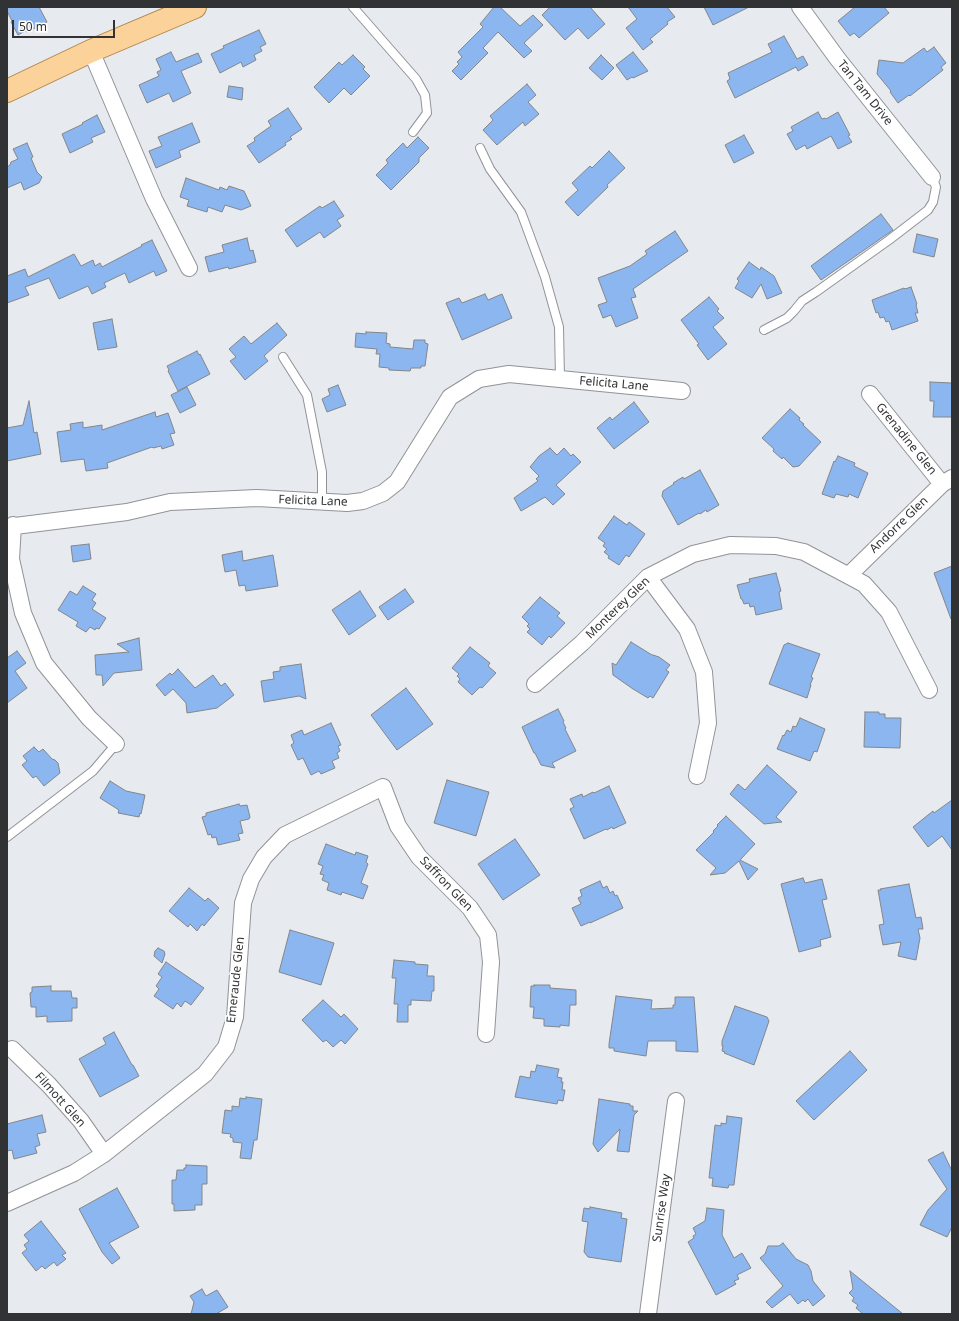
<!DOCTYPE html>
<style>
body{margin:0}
#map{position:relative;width:959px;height:1321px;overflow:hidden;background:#e7eaef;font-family:"Noto Sans",sans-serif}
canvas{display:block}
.frame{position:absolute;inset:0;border:8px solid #313234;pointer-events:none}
.scale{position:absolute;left:12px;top:20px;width:103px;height:18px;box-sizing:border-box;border:2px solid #313234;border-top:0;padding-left:5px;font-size:12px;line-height:14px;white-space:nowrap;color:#313234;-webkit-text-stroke:3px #fff;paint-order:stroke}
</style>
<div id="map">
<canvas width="959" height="1321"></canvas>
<div class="frame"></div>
<div class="scale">50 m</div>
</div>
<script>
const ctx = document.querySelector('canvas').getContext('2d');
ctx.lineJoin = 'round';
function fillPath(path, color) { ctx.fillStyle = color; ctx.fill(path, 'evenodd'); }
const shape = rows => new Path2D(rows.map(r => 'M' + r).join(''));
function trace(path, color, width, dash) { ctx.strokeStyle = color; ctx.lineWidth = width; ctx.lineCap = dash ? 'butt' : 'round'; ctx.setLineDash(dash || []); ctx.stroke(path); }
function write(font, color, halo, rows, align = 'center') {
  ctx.font = font + ' "Noto Sans",sans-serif'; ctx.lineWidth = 3.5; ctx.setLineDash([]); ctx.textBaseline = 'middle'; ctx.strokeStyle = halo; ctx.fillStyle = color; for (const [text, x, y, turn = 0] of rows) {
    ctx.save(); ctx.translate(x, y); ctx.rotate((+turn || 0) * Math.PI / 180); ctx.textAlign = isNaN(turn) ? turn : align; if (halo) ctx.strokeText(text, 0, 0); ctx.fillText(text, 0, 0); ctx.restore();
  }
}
const building = shape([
 [7,7,39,7,47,22,27,32,27,30,18,35,11,22,12,21,7,11,7,7],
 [494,7,500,7,520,26,533,15,543,25,524,43,532,51,524,58,498,32,483,48,488,53,461,80,452,71,459,64,457,62,462,57,458,52,483,27,480,24,494,7],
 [550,7,590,7,605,24,588,39,578,28,565,40,542,15,550,7],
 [628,7,667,7,675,17,667,22,668,24,650,39,653,42,643,50,626,28,637,19,628,7],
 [704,7,749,7,713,25,704,7],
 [855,7,884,7,889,13,859,38,854,33,850,36,838,21,855,7],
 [259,30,266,44,260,47,262,51,254,55,256,60,243,67,241,62,220,73,211,54,224,48,223,46,259,30],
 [784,36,797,59,803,56,808,65,798,71,796,67,735,98,727,81,730,79,728,73,772,52,768,44,784,36],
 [934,47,946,63,941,67,943,70,910,96,909,95,898,103,890,92,891,91,877,74,879,60,903,63,924,48,927,52,934,47],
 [171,52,176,62,198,53,202,62,181,71,191,93,173,102,169,93,147,103,139,85,159,76,157,72,161,70,156,59,171,52],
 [633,52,648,71,633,78,632,77,627,80,616,65,633,52],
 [353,55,365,67,363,69,370,76,351,95,344,88,329,103,314,87,339,62,342,65,353,55],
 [601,55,614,68,602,80,589,68,601,55],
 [527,84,536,95,528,102,539,114,525,126,523,122,497,145,483,130,493,120,490,116,527,84],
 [229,86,243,88,242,100,227,97,229,86],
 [288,108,302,129,290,137,292,139,285,143,286,145,259,163,247,146,255,141,254,138,271,126,268,121,288,108],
 [818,112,822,119,825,118,826,119,838,112,850,135,848,136,852,142,838,149,831,136,807,149,805,145,796,150,787,134,793,131,791,127,818,112],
 [97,115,105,132,91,138,93,142,70,153,62,134,83,124,82,123,97,115],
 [192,123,200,142,179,151,181,157,156,168,149,151,162,146,158,137,192,123],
 [744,135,754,153,734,163,725,145,744,135],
 [418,137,429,148,419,158,419,162,391,190,376,175,388,163,386,160,403,143,407,148,418,137],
 [27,143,33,157,31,158,37,172,42,177,39,183,24,190,21,182,7,188,7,167,10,165,11,162,18,159,13,149,27,143],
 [609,151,625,168,607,185,608,187,578,216,565,202,578,190,572,183,590,166,592,168,609,151],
 [186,178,219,190,220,187,227,190,229,186,244,191,251,206,241,210,225,205,222,212,208,207,207,212,187,206,189,200,180,197,186,178],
 [334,201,344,216,337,220,341,226,324,238,320,232,297,247,285,230,320,206,322,208,334,201],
 [881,214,893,230,821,280,811,266,881,214],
 [675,231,688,251,633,289,636,297,631,298,638,318,616,327,611,315,603,318,598,305,607,302,598,278,630,266,647,254,645,251,675,231],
 [917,234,938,239,934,257,913,252,917,234],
 [247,238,250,251,253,250,256,262,229,269,228,267,209,272,205,257,224,252,222,245,247,238],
 [152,240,167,271,156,276,154,271,129,283,125,273,104,283,106,287,92,294,88,286,59,299,49,278,25,287,29,295,7,303,7,276,25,269,28,277,74,254,81,266,93,260,95,266,100,263,102,267,142,246,141,245,152,240],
 [749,262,760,270,761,267,774,276,782,293,767,299,761,284,752,298,735,288,739,281,737,279,749,262],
 [911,287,917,304,916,305,918,313,915,313,918,321,892,330,889,321,886,322,884,317,880,318,878,312,876,313,872,300,904,288,905,289,911,287],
 [485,294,488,300,502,294,512,318,462,340,446,303,459,298,462,303,485,294],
 [709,297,719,309,717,311,724,318,713,327,727,344,708,360,697,345,699,344,681,320,709,297],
 [112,319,117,347,98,350,93,323,112,319],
 [277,323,287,335,264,356,268,361,245,380,230,361,236,357,229,349,244,336,251,344,277,323],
 [366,332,387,333,386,343,390,344,390,347,413,349,414,340,425,340,425,343,428,344,425,366,421,366,421,368,411,368,410,371,389,370,389,368,379,367,380,354,376,354,377,349,355,347,356,333,366,334,366,332],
 [197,351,199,355,200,354,210,374,178,391,168,371,169,370,167,366,197,351],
 [930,382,952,383,952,417,933,417,934,401,930,401,930,382],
 [338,385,346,405,327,412,322,399,330,395,328,389,338,385],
 [187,387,196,405,180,413,171,395,187,387],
 [29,401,34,433,37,432,41,454,7,461,7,428,23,425,29,401],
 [634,402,649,422,614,449,597,428,610,417,612,420,634,402],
 [790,409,800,418,799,420,804,424,803,425,821,442,799,466,793,467,783,457,782,459,773,451,774,449,762,438,790,409],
 [155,412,156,417,168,413,175,433,170,434,174,445,162,449,161,446,153,448,152,447,107,463,108,468,86,471,84,459,61,462,57,432,71,430,70,424,83,422,83,428,102,425,102,430,155,412],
 [550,448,557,455,564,448,571,456,573,454,581,462,556,485,565,494,553,505,545,497,521,511,514,498,538,481,536,479,539,476,530,467,539,456,550,448],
 [838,456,855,463,854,466,868,473,858,498,849,494,848,497,836,494,834,498,822,494,834,461,835,462,838,456],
 [700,470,719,505,707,512,706,510,700,514,699,513,678,525,662,496,663,491,674,484,673,483,683,477,684,479,700,470],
 [614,516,627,525,629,522,645,534,629,557,626,555,619,565,608,558,609,556,604,552,607,549,603,546,605,543,598,538,614,516],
 [89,544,91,559,73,562,71,546,89,544],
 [242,551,243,561,273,555,278,586,246,591,245,585,239,586,236,570,225,572,222,555,242,551],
 [952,566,952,619,951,619,934,573,952,566],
 [776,573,781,591,779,592,782,609,756,615,754,606,750,607,749,603,744,604,742,599,741,599,737,585,750,582,749,579,776,573],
 [83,586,96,594,92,600,96,603,92,609,106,618,99,629,96,628,95,630,90,627,86,632,76,626,78,622,58,610,70,591,77,595,83,586],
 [405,589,414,602,388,620,379,607,405,589],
 [360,591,376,616,349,635,332,610,360,591],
 [540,597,560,613,557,616,565,623,551,638,549,636,542,645,527,632,530,629,527,626,529,624,522,617,540,597],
 [139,638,142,670,114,673,103,686,102,675,96,675,95,655,129,652,117,644,139,638],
 [631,642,652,655,653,655,659,657,670,665,666,670,669,672,653,698,650,696,648,698,633,689,613,675,612,663,616,665,631,642],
 [788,643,820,654,811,677,813,678,810,685,811,685,807,698,769,684,784,645,788,643],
 [470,647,490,663,488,666,496,673,482,688,480,687,472,695,458,682,460,679,457,676,459,674,452,668,470,647],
 [17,651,26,663,15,671,27,688,7,703,7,658,17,651],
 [301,664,306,699,299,696,264,702,261,681,274,679,273,672,280,671,280,667,301,664],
 [178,669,195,688,213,675,221,686,225,683,234,695,217,708,187,713,186,703,173,689,165,696,156,685,170,673,172,675,178,669],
 [406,688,433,724,397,750,371,715,406,688],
 [558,709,564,721,563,722,566,728,565,729,576,751,552,763,555,768,541,765,535,753,534,753,522,727,558,709],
 [865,712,879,712,879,714,885,714,885,718,901,718,900,748,864,747,865,712],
 [800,718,825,729,817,752,814,751,810,761,777,749,783,735,784,736,787,730,791,732,793,726,796,727,800,718],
 [331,723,341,745,338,746,340,751,337,753,339,758,332,761,335,768,321,774,319,771,311,775,303,758,298,760,291,745,294,743,291,735,302,730,304,735,331,723],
 [34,747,39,752,43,749,52,759,55,760,58,763,60,773,44,786,36,776,33,778,22,765,27,761,23,756,34,747],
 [767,765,797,792,776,817,782,822,764,824,730,794,738,784,745,790,767,765],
 [447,780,489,792,476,836,434,823,447,780],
 [110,781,126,791,145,795,141,814,140,813,139,817,118,813,119,810,100,798,110,781],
 [609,786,626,823,613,829,612,827,607,830,606,829,584,839,570,809,574,807,570,799,582,794,583,797,593,792,594,793,609,786],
 [952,800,952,850,942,836,928,847,913,827,933,811,934,813,952,800],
 [239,804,240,806,247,805,250,817,249,819,240,821,243,833,238,834,240,840,218,845,216,837,212,838,211,834,208,835,202,817,206,816,206,813,239,804],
 [726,816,755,844,740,860,758,869,748,880,739,861,725,873,710,875,716,868,696,850,714,832,713,831,718,826,717,825,726,816],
 [515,839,540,875,503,900,478,864,515,839],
 [326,844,355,855,356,852,368,856,366,862,368,864,361,883,368,886,363,899,342,892,341,895,327,890,329,883,322,880,324,875,320,874,323,866,318,864,326,844],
 [803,878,805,883,822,879,827,899,822,900,831,937,820,940,821,946,799,952,781,884,803,878],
 [600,881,603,888,607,886,610,893,613,891,615,896,617,895,623,908,590,923,590,922,581,926,572,908,581,904,578,898,582,896,580,890,600,881],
 [909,884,916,918,921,917,923,929,918,929,920,938,916,960,898,956,901,942,883,945,879,925,884,924,878,890,881,890,880,889,909,884],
 [189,888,205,901,208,898,219,908,204,926,202,924,197,931,190,924,188,927,169,911,189,888],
 [290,930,334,943,321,985,279,972,290,930],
 [158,948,164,951,165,954,162,963,154,956,155,951,158,948],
 [394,960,415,962,415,964,428,965,427,976,434,976,434,991,432,991,431,1001,411,1000,411,1005,408,1005,408,1022,397,1022,398,1004,394,1004,396,978,392,978,394,960],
 [166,962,204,988,191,1005,185,1001,181,1007,177,1003,173,1009,154,996,159,989,156,986,162,977,158,974,166,962],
 [534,985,550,985,550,988,576,990,576,1005,570,1005,569,1026,560,1025,560,1027,544,1026,544,1019,533,1018,534,1007,530,1007,531,986,535,986,534,985],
 [51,986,51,991,71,991,72,998,77,998,77,1008,72,1008,72,1021,47,1022,47,1016,36,1017,36,1007,31,1007,30,993,32,992,32,987,51,986],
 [616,996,652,1000,651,1009,673,1008,673,1005,675,1005,675,997,694,997,698,1052,676,1051,676,1041,648,1041,646,1056,614,1051,614,1048,609,1048,609,1044,616,996],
 [323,1000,341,1017,344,1014,358,1029,345,1044,341,1040,333,1047,326,1040,323,1042,302,1020,323,1000],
 [735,1006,767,1017,769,1021,754,1065,724,1053,725,1052,722,1051,723,1046,722,1046,722,1041,735,1006],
 [114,1032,132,1065,133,1065,139,1076,100,1097,79,1059,106,1044,103,1038,114,1032],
 [850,1051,867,1070,814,1120,796,1101,850,1051],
 [537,1065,559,1069,557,1077,562,1078,561,1082,563,1082,562,1090,565,1090,563,1101,558,1100,557,1104,515,1097,520,1076,530,1078,531,1071,535,1072,537,1065],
 [246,1097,262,1099,257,1140,254,1140,251,1159,240,1158,242,1143,233,1142,233,1138,230,1137,231,1134,222,1133,225,1110,232,1111,232,1106,239,1107,240,1098,246,1099,246,1097],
 [599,1099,630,1104,630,1106,633,1106,633,1111,638,1111,634,1115,629,1152,617,1151,620,1129,598,1152,593,1144,599,1099],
 [42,1115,46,1132,37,1134,40,1145,35,1147,37,1153,14,1159,12,1150,7,1151,7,1124,42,1115],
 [727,1116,742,1118,734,1185,729,1185,728,1188,712,1186,713,1178,709,1178,715,1125,721,1126,721,1123,726,1124,727,1116],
 [943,1152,952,1171,952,1227,947,1237,920,1225,928,1210,947,1189,928,1160,943,1152],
 [186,1165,207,1166,207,1184,202,1184,202,1205,195,1205,195,1210,174,1211,174,1204,172,1204,172,1180,176,1180,177,1170,184,1170,184,1168,186,1168,186,1165],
 [117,1188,139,1227,109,1243,120,1258,112,1264,102,1252,79,1209,117,1188],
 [590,1207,622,1213,621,1218,627,1219,621,1262,588,1257,584,1252,588,1222,582,1221,584,1208,590,1209,590,1207],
 [707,1208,724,1210,722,1235,734,1258,742,1253,751,1268,737,1275,739,1279,734,1281,736,1284,716,1295,688,1242,694,1238,693,1236,696,1234,693,1228,705,1221,707,1208],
 [41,1221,66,1253,62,1255,66,1259,57,1266,54,1262,45,1269,42,1266,36,1271,22,1253,27,1249,24,1245,29,1241,24,1235,41,1221],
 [783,1243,796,1259,808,1265,811,1271,813,1281,825,1296,813,1306,808,1299,805,1302,803,1300,798,1304,790,1294,772,1308,766,1302,783,1286,760,1258,765,1254,768,1246,779,1246,783,1243],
 [850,1271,903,1314,863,1314,856,1308,858,1305,852,1301,854,1298,849,1293,853,1289,850,1271],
 [202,1289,206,1296,217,1290,228,1307,216,1314,191,1314,194,1302,190,1296,202,1289]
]);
const lane = shape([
 [353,7,416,79,425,95,427,113,413,132],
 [480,148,490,169,521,212,545,277,559,327,560,379],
 [764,330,787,318,794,311,802,301,816,292,889,240,928,210,933,202,936,187,932,177],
 [283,357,307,395,322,472,322,502],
 [7,837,93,771,116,744]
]);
const street = shape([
 [800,7,837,58,932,177],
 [91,51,154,199,189,268],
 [870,394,942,484],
 [13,525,11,559,23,613,44,663,89,718,116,744],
 [7,527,127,512,170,502,257,498,347,503,363,501,383,493,397,482,450,397,479,379,509,374,682,391],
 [849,575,942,484,952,478],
 [648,577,687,629,704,672,708,723,697,776],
 [535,684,582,643,648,577,693,554,730,545,776,546,804,552,864,584,889,612,929,690],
 [12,1049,49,1085,81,1121,104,1154],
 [7,1203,74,1173,104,1154,205,1074,226,1047,235,1017,243,903,251,879,264,857,285,835,383,787,398,826,419,857,470,908,488,935,491,962,486,1034],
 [648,1314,676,1101]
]);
const primary = shape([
 [7,91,91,51,195,7]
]);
const streetNames = [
 ["Tan Tam Drive",865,93,51],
 ["Felicita Lane",614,384,5],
 ["Grenadine Glen",906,439,51],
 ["Felicita Lane",313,501,2],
 ["Andorre Glen",899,525,-44],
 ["Monterey Glen",618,608,-44],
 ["Saffron Glen",446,884,46],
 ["Emeraude Glen",236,980,-84],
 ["Filmott Glen",60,1100,48],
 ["Sunrise Way",662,1208,-82]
];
fillPath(building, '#8bb6f0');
trace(building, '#83868a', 1);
trace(lane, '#909397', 10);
trace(street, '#909397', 18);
trace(primary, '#b2864a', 24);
trace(lane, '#fff', 8);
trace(street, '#fff', 16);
trace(primary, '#fad29a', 22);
write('12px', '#313234', '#fff', streetNames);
</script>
